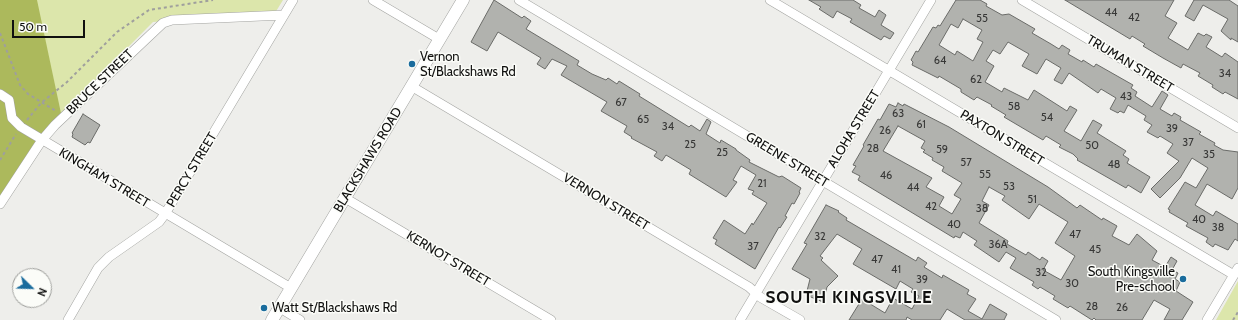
<!DOCTYPE html>
<style>
body{margin:0}
#map{position:relative;width:1238px;height:320px;overflow:hidden;background:#eeeeeb;font-family:Cabin,sans-serif}
canvas{display:block}
.north{position:absolute;left:12px;top:268px;width:40px;height:40px;box-sizing:border-box;background:#fbfcf8;border:1px solid #9d9e9b;border-radius:50%;rotate:113deg;font-size:11px;font-weight:700;line-height:16px;text-align:center;color:#10100f}
.north::after{content:'';display:block;margin:auto;width:14px;height:18px;background:#1a6c9d;clip-path:polygon(50% 0,100% 100%,50% 72%,0 100%)}
.scale{position:absolute;left:12px;top:20px;width:73px;height:18px;box-sizing:border-box;border:2px solid #10100f;border-top:0;padding-left:5px;font-size:12px;line-height:14px;white-space:nowrap;color:#10100f;-webkit-text-stroke:3px #fbfcf8;paint-order:stroke}
</style>
<div id="map">
<canvas width="1238" height="320"></canvas>
<div class="north">N</div>
<div class="scale">50 m</div>
</div>
<script>
const ctx = document.querySelector('canvas').getContext('2d');
ctx.lineJoin = 'round';
function fillPath(path, color) { ctx.fillStyle = color; ctx.fill(path, 'evenodd'); }
const shape = rows => new Path2D(rows.map(r => 'M' + r).join(''));
function trace(path, color, width, dash) { ctx.strokeStyle = color; ctx.lineWidth = width; ctx.lineCap = dash ? 'butt' : 'round'; ctx.setLineDash(dash || []); ctx.stroke(path); }
function write(font, color, halo, rows, align = 'center') {
  ctx.font = font + ' Cabin,sans-serif'; ctx.lineWidth = 3; ctx.setLineDash([]); ctx.textBaseline = 'middle'; ctx.strokeStyle = halo; ctx.fillStyle = color; for (const [text, x, y, turn = 0] of rows) {
    ctx.save(); ctx.translate(x, y); ctx.rotate((+turn || 0) * Math.PI / 180); ctx.textAlign = isNaN(turn) ? turn : align; if (halo) ctx.strokeText(text, 0, 0); ctx.fillText(text, 0, 0); ctx.restore();
  }
}
const green = shape([
 [0,0,283,0,275,13,153,22,33,143],
 [1238,281,1238,320,1216,320]
]);
const forest = shape([
 [0,0,37,0,62,118,0,208]
]);
const building = shape([
 [494,0,522,18,524,16,531,21,526,29,579,61,577,65,592,74,606,80,608,78,617,84,619,81,640,94,639,96,652,104,689,127,691,125,700,131,707,119,711,122,706,134,720,143,721,140,736,149,736,150,750,160,749,162,779,177,782,176,801,188,799,192,800,193,794,204,792,203,785,216,787,217,780,228,779,227,755,269,715,244,717,240,713,238,724,220,745,234,752,223,753,225,767,203,752,194,754,191,748,189,756,175,741,166,733,180,737,182,726,197,689,174,691,170,666,155,662,161,654,156,657,152,631,138,632,137,624,132,627,126,601,111,607,102,561,75,567,66,552,59,545,69,537,64,541,58,498,32,487,51,471,42,494,0],
 [809,0,853,0,861,5,859,8,875,17,879,10,886,15,881,25,894,33,890,39,884,36,881,40,850,22,852,19,837,11,833,18,819,9,821,7,809,0],
 [956,0,980,0,987,4,986,6,1002,15,1009,14,1035,29,1032,33,1051,44,1059,49,1062,45,1070,50,1068,54,1082,62,1083,60,1094,67,1096,64,1133,85,1131,88,1137,92,1135,96,1152,107,1162,91,1168,95,1160,109,1172,116,1174,113,1181,117,1180,120,1201,132,1199,134,1215,143,1214,145,1223,150,1238,152,1238,188,1232,199,1207,184,1195,205,1213,216,1216,211,1238,224,1238,241,1235,239,1228,250,1215,244,1213,247,1206,242,1208,238,1186,226,1188,223,1169,212,1170,210,1168,209,1185,182,1196,188,1208,168,1192,158,1180,178,1160,198,1151,189,1179,161,1167,153,1173,144,1160,136,1158,138,1147,132,1152,125,1144,120,1146,116,1128,105,1124,113,1120,111,1118,113,1110,109,1116,98,1101,89,1098,93,1069,73,1062,84,1054,80,1061,68,1046,59,1037,74,1022,66,1029,54,1008,42,1000,54,993,50,986,61,994,66,985,82,1002,92,1004,88,1028,100,1034,90,1067,111,1070,106,1077,110,1064,131,1081,141,1093,120,1102,125,1097,133,1126,151,1123,155,1129,159,1127,163,1150,177,1141,193,1128,185,1126,188,1077,160,1078,159,1073,154,1059,147,1061,145,1046,136,1043,140,1004,117,1006,115,991,106,992,105,977,97,974,100,961,92,961,89,939,76,938,78,912,65,913,62,911,60,916,51,918,52,933,27,936,28,938,25,940,26,956,0],
 [963,19,982,30,977,39,983,42,973,61,957,51,955,55,939,45,951,24,958,28,963,19],
 [1065,0,1174,0,1165,16,1177,23,1168,38,1188,50,1198,33,1204,36,1206,34,1212,37,1206,47,1222,57,1225,53,1238,62,1238,99,1225,92,1223,94,1212,87,1213,85,1198,76,1200,73,1183,64,1181,68,1163,58,1143,46,1145,44,1132,36,1130,39,1065,0],
 [1194,0,1229,0,1238,6,1238,42,1231,38,1231,40,1221,31,1228,19,1203,5,1194,21,1185,16,1194,0],
 [898,103,903,106,904,104,949,127,1048,187,1077,208,1080,205,1102,220,1103,218,1117,226,1112,236,1129,245,1137,234,1157,251,1152,260,1165,267,1171,257,1177,261,1172,270,1178,273,1175,279,1180,282,1176,291,1193,302,1182,320,1164,320,1170,309,1154,300,1142,320,1096,320,1094,318,1092,320,1070,306,1068,308,1053,299,1055,296,1040,287,1038,289,1032,285,1034,282,1010,268,1016,258,1006,252,999,262,974,245,977,241,963,232,960,238,955,236,954,238,858,180,860,176,852,172,856,166,853,165,864,146,863,145,878,119,880,120,889,104,896,107,898,103],
 [898,126,925,141,921,148,925,150,923,152,933,158,932,160,944,167,942,171,962,183,954,195,961,199,952,214,939,206,944,197,926,187,932,178,883,151,898,126],
 [989,187,1005,196,1002,200,1029,219,1039,204,1068,222,1055,243,1075,256,1061,280,1043,270,1048,261,1042,257,1040,260,1028,252,1026,255,1007,244,1008,241,979,223,989,205,982,201,989,187],
 [83,114,100,125,90,143,88,142,85,145,72,137,73,134,72,133,83,114],
 [826,205,839,211,838,212,847,218,846,220,916,261,918,257,927,263,924,267,942,278,943,275,969,290,967,294,976,299,968,311,982,319,990,304,1007,314,1004,320,965,320,947,309,940,320,912,320,907,317,906,320,849,320,862,299,885,313,893,298,912,309,919,296,911,292,913,289,900,281,896,289,853,264,862,249,837,234,820,256,823,258,821,260,838,276,827,287,823,302,806,295,810,279,792,269,807,244,804,243,826,205]
]);
const path = shape([
 [0,33,20,85,28,94,56,111],
 [27,120,41,103,67,82,117,32,149,10,213,0],
 [0,160,16,134],
 [1233,320,1238,312]
]);
const minor = shape([
 [373,0,439,39],
 [519,0,1056,320],
 [770,0,1234,275],
 [1022,0,1238,128],
 [411,86,749,287,760,297,800,320],
 [0,94,9,100,12,118,21,127,291,288],
 [345,198,551,320],
 [0,204,42,140,55,125,163,23,172,20,284,15],
 [280,308,300,320],
 [68,320,98,268,109,257,159,222,165,214,293,0],
 [740,320,931,0],
 [1207,320,1238,268]
]);
const secondary = shape([
 [272,320,463,0]
]);
const markers = [
 [412,64,4,"#1a6c9d"],
 [1183,279,4,"#1a6c9d"],
 [264,308,4,"#1a6c9d"]
];
const numberNames = [
 ["44",1111,13],
 ["42",1134,18],
 ["55",982,19],
 ["64",940,61],
 ["34",1225,74],
 ["62",976,80],
 ["43",1126,97],
 ["67",621,103],
 ["58",1014,107],
 ["63",898,114],
 ["54",1047,118],
 ["65",643,120],
 ["61",921,125],
 ["34",668,127],
 ["39",1172,129],
 ["26",885,131],
 ["37",1188,143],
 ["25",690,145],
 ["50",1092,146],
 ["28",873,149],
 ["59",942,150],
 ["25",722,153],
 ["35",1209,155],
 ["57",966,163],
 ["48",1114,165],
 ["55",985,175],
 ["46",886,176],
 ["21",762,184],
 ["53",1009,187],
 ["44",913,188],
 ["51",1032,200],
 ["42",931,207],
 ["38",982,209],
 ["40",1199,220],
 ["40",954,225],
 ["38",1218,228],
 ["47",1075,235],
 ["32",820,237],
 ["36A",998,245],
 ["37",753,247],
 ["45",1095,250],
 ["47",877,260],
 ["41",896,270],
 ["32",1041,273],
 ["39",922,280],
 ["30",1072,284],
 ["28",1092,307],
 ["26",1122,308]
];
const poiNames = [
 ["Vernon",420,57],
 ["St/Blackshaws Rd",420,72],
 ["South Kingsville",1175,272,"right"],
 ["Pre-school",1175,287,"right"],
 ["Watt St/Blackshaws Rd",272,308]
];
const streetNames = [
 ["TRUMAN STREET",1130,64,31],
 ["BRUCE STREET",100,82,-44],
 ["ALOHA STREET",854,129,-59],
 ["PAXTON STREET",1002,138,31],
 ["BLACKSHAWS ROAD",368,160,-59],
 ["GREENE STREET",787,160,31],
 ["PERCY STREET",192,170,-59],
 ["KINGHAM STREET",104,178,31],
 ["VERNON STREET",606,202,31],
 ["KERNOT STREET",448,259,31]
];
const districtNames = [
 ["SOUTH KINGSVILLE",849,298]
];
fillPath(green, '#dce6ab');
fillPath(forest, '#acb95c');
fillPath(building, '#b1b2ae');
trace(building, '#6a6b68', 1);
trace(minor, '#a2a3a0', 10);
trace(secondary, '#a2a3a0', 13);
trace(path, '#9f9f9d', 2, [3, 3]);
trace(minor, '#fff', 9);
trace(secondary, '#fff', 12);
for (const [x, y, r, color] of markers) { const dot = new Path2D(); dot.arc(x, y, r, 0, 2 * Math.PI); ctx.fillStyle = color; ctx.fill(dot); trace(dot, '#fbfcf8', 1.5); }
write('11px', '#383837', null, numberNames);
write('13px', '#10100f', '#fbfcf8', poiNames, 'left');
write('13px', '#10100f', '#fbfcf8', streetNames);
ctx.letterSpacing = '1px';
write('bold 17px', '#10100f', '#fbfcf8', districtNames);
ctx.letterSpacing = '0px';
</script>
